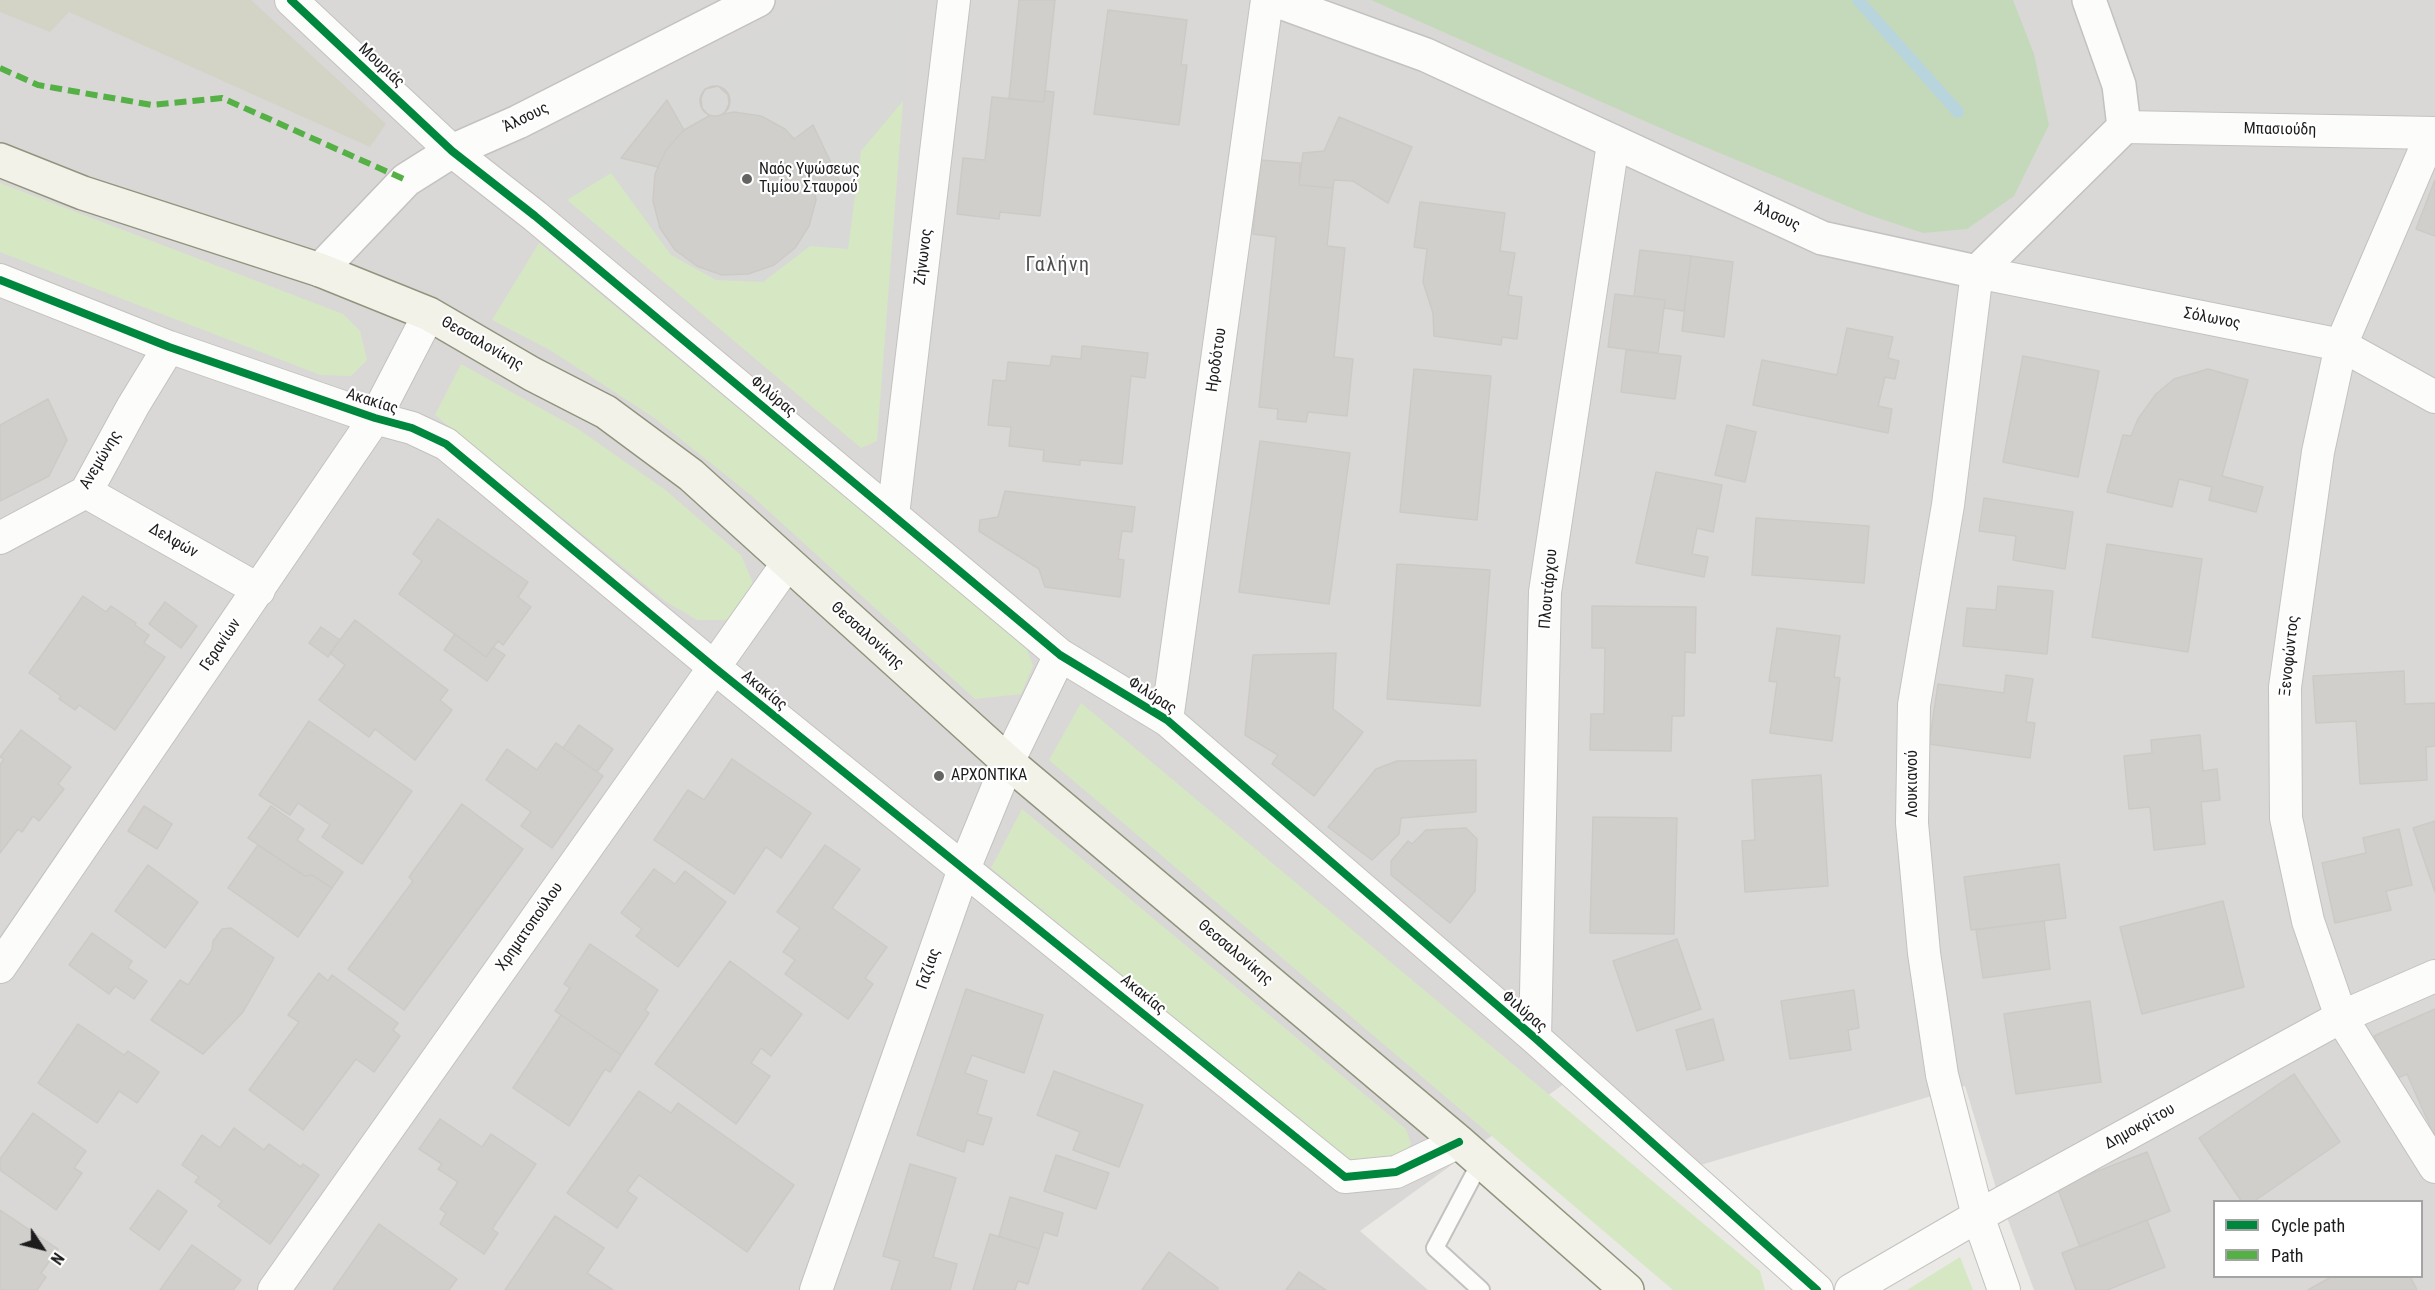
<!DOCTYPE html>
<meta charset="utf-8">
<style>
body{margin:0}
#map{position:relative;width:2435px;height:1290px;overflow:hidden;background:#eae9e5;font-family:"Roboto Condensed",sans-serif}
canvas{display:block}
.legend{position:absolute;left:2213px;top:1200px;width:210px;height:78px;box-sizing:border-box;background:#fff;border:2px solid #a4a4a4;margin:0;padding:8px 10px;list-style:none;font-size:18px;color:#1c1c1c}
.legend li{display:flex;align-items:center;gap:12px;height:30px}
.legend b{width:30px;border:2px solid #a4a4a4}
.north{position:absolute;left:12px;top:1218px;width:60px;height:60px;-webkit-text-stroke:4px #fff;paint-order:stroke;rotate:125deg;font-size:16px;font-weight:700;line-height:24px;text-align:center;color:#1c1c1c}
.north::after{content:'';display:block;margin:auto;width:21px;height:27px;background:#1c1c1c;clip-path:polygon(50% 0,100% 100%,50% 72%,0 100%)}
</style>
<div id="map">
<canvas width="2435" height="1290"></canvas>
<ul class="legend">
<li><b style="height:8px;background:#00873e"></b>Cycle path</li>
<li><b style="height:8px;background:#55b145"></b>Path</li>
</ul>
<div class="north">N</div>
</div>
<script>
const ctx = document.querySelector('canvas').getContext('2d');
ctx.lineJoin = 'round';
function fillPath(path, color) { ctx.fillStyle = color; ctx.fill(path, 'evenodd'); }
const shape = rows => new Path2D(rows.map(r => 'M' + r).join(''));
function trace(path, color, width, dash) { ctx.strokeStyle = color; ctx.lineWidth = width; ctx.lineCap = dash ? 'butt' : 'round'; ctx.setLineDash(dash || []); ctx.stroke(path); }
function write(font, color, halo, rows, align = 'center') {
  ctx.font = font + ' "Roboto Condensed",sans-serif'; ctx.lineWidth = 4.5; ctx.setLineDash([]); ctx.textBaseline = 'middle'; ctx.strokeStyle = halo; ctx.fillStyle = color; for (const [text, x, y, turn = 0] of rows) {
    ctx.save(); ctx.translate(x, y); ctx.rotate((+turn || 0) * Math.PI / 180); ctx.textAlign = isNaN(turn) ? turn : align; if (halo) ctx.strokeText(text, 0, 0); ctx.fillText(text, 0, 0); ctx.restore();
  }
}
const residential = shape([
 [0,0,2435,0,2435,1290,2034,1290,1996,1188,1965,1086,1694,1167,1579,1073,1360,1231,1428,1290,0,1290],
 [2214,1202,2422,1202,2422,1276,2214,1276]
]);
const religious = shape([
 [831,0,911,0,877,441,809,403,520,161,682,69]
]);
const construction = shape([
 [0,0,251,0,386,124,370,147,69,12,50,32,0,12]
]);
const grass = shape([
 [903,101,877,441,861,448,567,200,611,173,671,255,716,280,763,282,810,246,848,249,861,151],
 [0,183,343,314,360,331,367,360,351,376,321,375,0,252],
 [539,243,1026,647,1033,666,1021,694,975,699,753,497,653,417,550,350,492,320],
 [461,364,578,429,664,489,741,555,756,590,728,620,697,620,665,601,435,415],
 [1081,703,1760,1271,1765,1290,1673,1290,1049,760],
 [1022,809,1406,1129,1411,1144,1404,1153,1393,1159,1342,1159,991,868],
 [1960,1257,1973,1290,1907,1290]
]);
const forest = shape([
 [1371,0,2013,0,2034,54,2049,125,2014,196,1967,229,1923,233,1866,214,1674,134]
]);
const stream = shape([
 [1858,0,1958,112]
]);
const building = shape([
 [1019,0,1055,0,1044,102,1009,99,1019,0],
 [1108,10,1187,20,1181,65,1187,65,1179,125,1094,114,1108,10],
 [718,86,728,95,729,104,724,114,734,112,761,116,785,129,794,139,813,125,841,184,814,188,816,200,809,226,795,248,774,265,748,274,722,275,697,266,675,250,660,228,653,201,655,174,666,150,684,130,709,116,702,108,701,98,705,89,718,86],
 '700 101a15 15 0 1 1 30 0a15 15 0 1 1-30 0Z',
 [1045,91,1054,92,1040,216,1000,212,999,219,957,214,963,158,985,160,992,97,1044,102,1045,91],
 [667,100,684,130,666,150,658,167,621,158,667,100],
 [1339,117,1412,147,1388,203,1353,181,1334,180,1333,188,1299,185,1303,153,1324,151,1339,117],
 [1260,160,1300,163,1299,185,1333,188,1327,246,1345,248,1334,357,1353,359,1347,416,1308,412,1306,422,1277,419,1278,409,1259,407,1276,237,1253,234,1260,160],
 [2435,180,2435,236,2416,229,2435,180],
 [1420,202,1505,213,1500,251,1515,253,1508,295,1522,297,1517,339,1502,337,1501,345,1434,336,1433,313,1423,282,1427,249,1414,247,1420,202],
 [1640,250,1691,256,1684,311,1664,308,1665,300,1634,296,1640,250],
 [1691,256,1733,262,1724,337,1682,331,1691,256],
 [1615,294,1665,300,1658,353,1608,347,1615,294],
 [1847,328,1893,337,1888,358,1899,361,1895,379,1885,377,1878,406,1892,409,1888,433,1753,405,1762,360,1837,375,1847,328],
 [1082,346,1148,353,1145,378,1131,376,1122,464,1080,460,1080,465,1043,461,1044,450,1009,446,1011,427,988,425,993,380,1006,381,1008,362,1050,366,1052,356,1081,359,1082,346],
 [1626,350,1681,356,1675,399,1621,392,1626,350],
 [2023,356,2099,371,2078,477,2003,462,2023,356],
 [1414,369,1491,376,1477,520,1400,512,1414,369],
 [2208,369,2248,380,2222,476,2263,487,2256,512,2209,500,2212,487,2179,479,2172,507,2107,492,2123,435,2131,436,2138,419,2156,394,2174,379,2208,369],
 [48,399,67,440,49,476,0,501,0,425,48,399],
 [1727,425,1756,432,1745,482,1715,475,1727,425],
 [1260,441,1350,453,1329,604,1239,592,1260,441],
 [1656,472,1722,485,1713,532,1697,528,1692,554,1708,557,1704,577,1636,563,1656,472],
 [1005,491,1135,507,1132,532,1122,531,1118,559,1124,560,1120,597,1045,587,1039,569,979,531,980,520,998,517,1005,491],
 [1984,498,2073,512,2065,569,2013,560,2016,536,1979,531,1984,498],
 [1756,518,1869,526,1864,583,1752,575,1756,518],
 [438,519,528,582,518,597,531,607,503,645,498,641,486,657,399,594,422,561,413,554,438,519],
 [2107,544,2202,559,2188,652,2092,637,2107,544],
 [1397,564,1490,570,1480,706,1387,699,1397,564],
 [1998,586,2053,591,2047,654,1963,646,1967,608,1996,610,1998,586],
 [83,596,106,612,111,606,136,623,135,625,149,635,144,643,165,657,115,730,79,705,75,710,59,699,61,696,29,673,83,596],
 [165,602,197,626,181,648,149,624,165,602],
 [1592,606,1696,607,1695,653,1685,652,1684,716,1672,716,1671,751,1590,750,1591,714,1604,714,1605,648,1592,648,1592,606],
 [355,620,448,690,440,700,452,710,415,760,375,729,369,737,319,700,345,665,330,653,355,620],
 [321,627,340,640,328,657,309,643,321,627],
 [1777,628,1840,636,1834,677,1840,678,1832,741,1770,733,1777,682,1769,681,1777,628],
 [455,634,486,657,493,647,505,655,487,681,444,650,455,634],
 [1336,653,1333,709,1363,732,1314,796,1272,764,1278,755,1245,735,1253,655,1336,653],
 [2404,671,2405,704,2435,703,2435,746,2426,747,2427,780,2360,784,2356,721,2316,723,2313,676,2404,671],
 [2006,675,2033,679,2026,722,2035,723,2030,758,1929,744,1938,684,2004,693,2006,675],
 [309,721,412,791,362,864,322,837,330,825,298,803,290,815,259,795,309,721],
 [579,725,613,749,597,772,563,748,579,725],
 [21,730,71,767,58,784,64,789,39,821,33,816,22,832,18,829,0,853,0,765,4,759,0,757,21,730],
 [2200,735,2203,771,2217,769,2220,800,2201,802,2205,844,2154,850,2150,807,2129,809,2124,756,2152,753,2151,740,2200,735],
 [556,743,603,776,552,848,521,826,531,812,486,780,507,749,537,770,556,743],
 [732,759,811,813,781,858,766,847,734,894,654,840,688,790,704,800,732,759],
 [1476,760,1476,812,1401,818,1399,834,1372,860,1328,827,1376,769,1397,761,1476,760],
 [1821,775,1828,886,1745,892,1742,841,1755,840,1752,780,1821,775],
 [462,804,523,849,404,1010,348,969,413,881,409,877,462,804],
 [144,806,172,824,157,849,128,831,144,806],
 [271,806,304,829,297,840,343,872,332,888,312,875,305,876,248,838,271,806],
 [1593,817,1677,818,1674,934,1590,933,1593,817],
 [2435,821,2435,892,2413,828,2435,821],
 [1466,828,1477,839,1475,891,1450,923,1391,875,1391,861,1408,841,1412,844,1426,830,1466,828],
 [2399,829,2412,885,2386,891,2391,910,2335,923,2322,863,2366,853,2363,838,2399,829],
 [258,845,305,876,312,875,332,888,298,937,228,888,258,845],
 [825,845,860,869,832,908,887,947,865,978,873,984,848,1019,785,974,795,960,783,952,800,928,777,912,825,845],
 [2059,864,2066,918,1971,930,1964,877,2059,864],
 [148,865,198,902,165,948,115,911,148,865],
 [654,869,675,884,685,871,726,902,678,967,636,936,642,929,621,913,654,869],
 [2223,901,2244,987,2142,1014,2120,927,2223,901],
 [2044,921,2050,969,1983,978,1976,930,2044,921],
 [231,928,274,958,243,1012,203,1054,151,1020,180,980,188,985,212,950,213,941,222,929,231,928],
 [92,933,132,961,128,968,147,981,134,999,115,986,109,994,69,965,92,933],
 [1677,939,1701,1009,1637,1031,1613,961,1677,939],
 [590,944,658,990,645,1010,649,1013,621,1055,555,1011,570,988,564,984,590,944],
 [730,961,802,1014,771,1056,761,1048,751,1063,770,1076,736,1124,655,1064,730,961],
 [319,973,328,981,332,975,398,1023,393,1030,400,1036,374,1072,356,1059,303,1130,249,1090,299,1022,288,1015,319,973],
 [966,989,1043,1015,1024,1073,972,1055,965,1073,987,1081,977,1114,992,1118,983,1145,967,1140,964,1152,917,1135,966,989],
 [1854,990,1859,1028,1848,1030,1851,1050,1790,1059,1781,1001,1854,990],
 [2090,1001,2101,1082,2016,1094,2004,1014,2090,1001],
 [2435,1009,2435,1137,2407,1074,2393,1080,2374,1036,2435,1009],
 [561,1015,621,1055,610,1072,605,1069,569,1126,513,1088,561,1015],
 [1713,1019,1724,1060,1687,1070,1676,1030,1713,1019],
 [78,1024,124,1055,128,1051,159,1072,137,1103,119,1091,97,1123,38,1083,78,1024],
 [1054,1071,1143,1105,1119,1167,1073,1150,1080,1132,1037,1115,1054,1071],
 [2294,1074,2340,1142,2253,1202,2242,1202,2199,1138,2294,1074],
 [639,1091,671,1113,678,1103,794,1185,747,1252,639,1175,627,1191,637,1198,617,1228,567,1193,639,1091],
 [33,1113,86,1151,74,1168,82,1173,56,1210,0,1170,0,1159,33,1113],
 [440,1119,482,1147,491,1134,536,1164,492,1229,498,1233,484,1254,440,1224,446,1213,440,1209,458,1182,438,1169,442,1164,419,1149,440,1119],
 [234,1128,264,1150,269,1144,301,1167,303,1164,319,1175,270,1244,218,1206,222,1201,195,1182,199,1177,182,1165,202,1135,220,1148,234,1128],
 [2147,1152,2170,1211,2080,1247,2057,1187,2147,1152],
 [1056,1155,1109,1173,1096,1209,1044,1191,1056,1155],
 [910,1164,956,1178,933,1257,957,1264,950,1290,891,1290,900,1261,883,1256,910,1164],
 [158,1190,187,1211,159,1250,130,1229,158,1190],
 [1010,1197,1063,1213,1057,1236,1044,1232,1039,1249,999,1236,1010,1197],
 [0,1210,58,1249,41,1273,46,1277,37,1290,0,1290,0,1210],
 [555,1216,604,1248,587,1273,613,1290,505,1290,555,1216],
 [2147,1220,2165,1267,2107,1290,2076,1290,2062,1253,2147,1220],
 [379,1224,457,1279,449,1290,333,1290,379,1224],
 [990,1234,1039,1249,1028,1284,1018,1281,1015,1290,973,1290,990,1234],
 [192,1245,241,1280,233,1290,160,1290,192,1245],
 [1169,1252,1218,1288,1217,1290,1142,1290,1169,1252],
 [1299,1272,1326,1290,1286,1290,1299,1272],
 [2333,1276,2410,1276,2417,1290,2308,1290,2333,1276]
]);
const service = shape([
 [1481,1161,1435,1248,1481,1290]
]);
const minor = shape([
 [291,0,452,151,535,216,1060,655,1167,720,1535,1038,1817,1290],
 [2124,127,2435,133],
 [2432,133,2341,345,2318,452,2285,687,2286,818,2308,921,2341,1017,2435,1167],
 [0,280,169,347,375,418,412,428,446,444,715,668,1345,1177,1396,1172,1459,1142],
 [86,492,259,590],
 [893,515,954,0],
 [0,538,86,492,133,406,169,347],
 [1167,720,1267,0],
 [0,967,375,418,429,314],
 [1535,1038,1545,592,1613,144],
 [274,1290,787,564],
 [816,1290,964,869,1008,762,1060,655],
 [1851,1290,1978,1216,2341,1017,2435,976],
 [2004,1290,1978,1216,1942,1075,1924,953,1912,823,1914,705,1948,505,1977,272,2341,345,2435,397]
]);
const tertiary = shape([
 [1275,0,1426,55,1822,238,1977,272,2124,127,2119,85,2089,0],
 [320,270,406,180,452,151,518,122,758,0]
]);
const secondary = shape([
 [0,160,83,193,320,270,429,314,532,374,606,412,691,475,1008,762,1459,1142,1627,1290]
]);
const quiet = shape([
 [0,68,38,85,152,105,222,98,406,180]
]);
const cycleway = shape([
 [291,0,452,151,535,216,1060,655,1167,720,1535,1038,1817,1290],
 [0,280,169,347,375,418,412,428,446,444,715,668,1345,1177,1396,1172,1459,1142]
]);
const markers = [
 [747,179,6,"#646462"],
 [939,776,6,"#646462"]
];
const streetNames = [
 ["Μουριάς",381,66,43],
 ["Άλσους",526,118,-26],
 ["Μπασιούδη",2280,130,1],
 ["Άλσους",1777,217,24],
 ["Ζήνωνος",924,257,-83],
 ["Σόλωνος",2212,319,11],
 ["Θεσσαλονίκης",482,344,30],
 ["Ηροδότου",1217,360,-82],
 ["Φιλύρας",773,397,40],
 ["Ακακίας",372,402,17],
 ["Ανεμώνης",101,460,-59],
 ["Δελφών",173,541,30],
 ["Πλουτάρχου",1549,589,-85],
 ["Θεσσαλονίκης",867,636,42],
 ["Γερανίων",221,645,-56],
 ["Ξενοφώντος",2290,656,-84],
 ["Ακακίας",764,691,39],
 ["Φιλύρας",1152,696,33],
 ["Λουκιανού",1913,784,-90],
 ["Χρηματοπούλου",530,927,-55],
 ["Θεσσαλονίκης",1235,953,40],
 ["Γαζίας",929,969,-71],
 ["Ακακίας",1143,995,39],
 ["Φιλύρας",1524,1012,41],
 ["Δημοκρίτου",2140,1127,-29]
];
const poiNames = [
 ["Ναός Υψώσεως",759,170],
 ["Τιμίου Σταυρού",759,188],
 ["ΑΡΧΟΝΤΙΚΑ",951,776]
];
const quarterNames = [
 ["Γαλήνη",1058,266]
];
fillPath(residential, '#d9d8d6');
fillPath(religious, '#d8d8d6');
fillPath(construction, '#d3d4c6');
fillPath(grass, '#d5e8c3');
fillPath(forest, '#c4d9ba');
trace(stream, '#b8d5de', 12);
fillPath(building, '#d1cfcc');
trace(building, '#cdcac6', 1.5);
trace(service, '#c3c2c1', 20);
trace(minor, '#c3c2c1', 34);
trace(tertiary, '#c3c2c1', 36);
trace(secondary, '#91947d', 36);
trace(service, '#fcfcfb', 16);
trace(minor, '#fcfcfb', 32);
trace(tertiary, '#fcfcfb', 33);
trace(secondary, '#f2f2e9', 33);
trace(quiet, '#55b145', 6, [12, 6]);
trace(cycleway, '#00873e', 8);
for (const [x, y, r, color] of markers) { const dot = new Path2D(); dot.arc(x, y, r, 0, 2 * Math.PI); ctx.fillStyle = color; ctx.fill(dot); trace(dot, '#fff', 2); }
write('16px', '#1c1c1c', '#fff', streetNames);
write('16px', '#1c1c1c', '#fff', poiNames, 'left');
ctx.letterSpacing = '1.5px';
write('20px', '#4f4f4f', '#fff', quarterNames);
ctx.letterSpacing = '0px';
</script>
